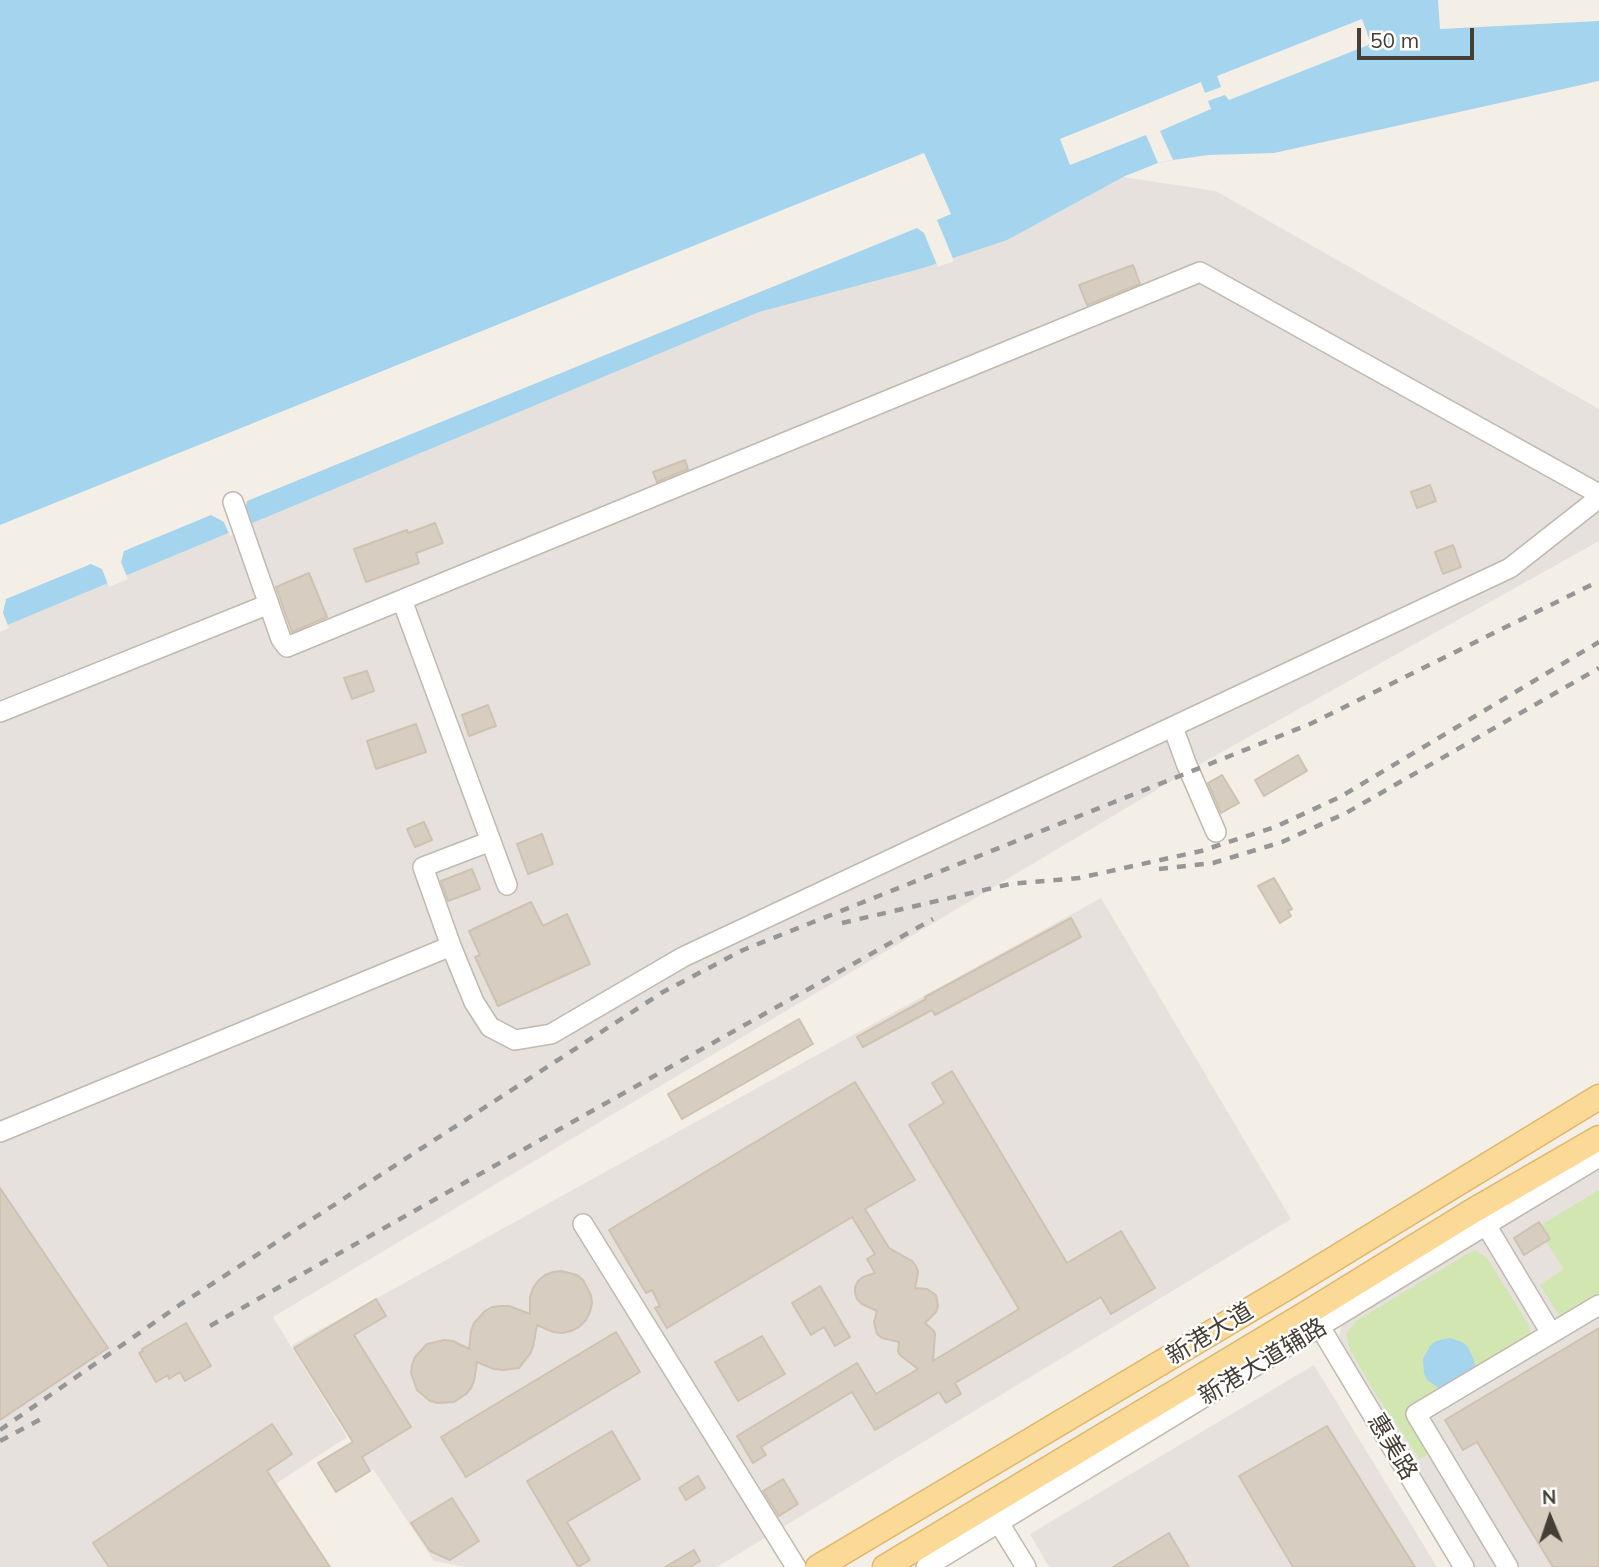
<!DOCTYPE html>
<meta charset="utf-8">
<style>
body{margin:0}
#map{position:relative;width:1599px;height:1567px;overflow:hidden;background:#f3efe7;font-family:Mulish,sans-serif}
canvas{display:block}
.north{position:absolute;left:1515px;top:1483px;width:70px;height:70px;-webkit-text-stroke:5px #fff;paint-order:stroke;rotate:358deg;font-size:19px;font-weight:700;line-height:28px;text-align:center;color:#463f36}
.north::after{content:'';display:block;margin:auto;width:24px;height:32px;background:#463f36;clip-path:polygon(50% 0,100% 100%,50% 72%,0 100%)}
.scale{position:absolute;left:1357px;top:28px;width:117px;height:32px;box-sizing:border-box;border:4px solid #463f36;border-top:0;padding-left:9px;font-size:21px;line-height:24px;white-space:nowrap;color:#463f36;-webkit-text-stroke:5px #fff;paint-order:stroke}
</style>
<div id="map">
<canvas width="1599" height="1567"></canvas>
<div class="north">N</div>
<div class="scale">50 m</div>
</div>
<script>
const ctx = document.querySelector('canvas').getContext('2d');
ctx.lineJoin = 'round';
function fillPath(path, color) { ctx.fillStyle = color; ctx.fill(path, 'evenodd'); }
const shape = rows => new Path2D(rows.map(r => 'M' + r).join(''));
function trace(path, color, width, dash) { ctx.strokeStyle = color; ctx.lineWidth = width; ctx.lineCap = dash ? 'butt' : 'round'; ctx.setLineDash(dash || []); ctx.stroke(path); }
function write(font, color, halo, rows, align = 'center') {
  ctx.font = font + ' Mulish,"Noto Sans SC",sans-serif'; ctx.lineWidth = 5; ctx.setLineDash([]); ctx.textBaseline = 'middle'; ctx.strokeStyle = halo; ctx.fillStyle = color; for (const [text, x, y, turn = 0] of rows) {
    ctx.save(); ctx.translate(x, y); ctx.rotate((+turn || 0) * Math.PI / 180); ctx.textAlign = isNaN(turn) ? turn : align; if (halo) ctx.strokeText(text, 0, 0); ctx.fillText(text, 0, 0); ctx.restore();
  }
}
const industrial = shape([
 [922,147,1216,191,1599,409,1599,541,1195,767,273,1317,347,1437,149,1567,0,1567,0,515],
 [1101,898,1291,1219,717,1567,465,1567,434,1561,373,1469,335,1492,317,1462,352,1441,292,1345],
 [1599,1166,1599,1567,1475,1567,1367,1395,1348,1358,1339,1336,1342,1323],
 [1314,1365,1437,1567,1049,1567,1030,1534]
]);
const green = shape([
 [1599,1190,1599,1296,1562,1317,1558,1314,1540,1285,1564,1269,1546,1241,1549,1239,1541,1225],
 [1474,1250,1487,1258,1528,1324,1531,1335,1414,1407,1431,1452,1420,1459,1375,1393,1350,1349,1346,1334,1356,1321]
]);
const water = shape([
 [0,0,1599,0,1599,81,1274,153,1208,155,1173,160,1158,163,1125,176,1007,240,923,268,759,312,0,628],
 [1450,1338,1462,1342,1468,1347,1474,1360,1475,1367,1440,1389,1427,1380,1424,1373,1423,1359,1430,1346,1436,1341]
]);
const pier = shape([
 [1438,0,1599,0,1599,21,1440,29],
 [1362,19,1371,44,1229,100,1225,95,1208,101,1211,109,1160,131,1173,160,1158,163,1146,135,1070,165,1060,139,1201,82,1205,93,1221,87,1217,76],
 [924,153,951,214,937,220,954,261,938,267,924,233,917,228,247,501,244,514,249,528,230,536,224,522,211,515,124,551,121,562,128,579,109,587,102,569,91,564,6,599,3,613,9,628,0,632,0,525]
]);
const building = shape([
 [1133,265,1140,284,1087,305,1079,285,1133,265],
 [685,460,688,469,657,482,653,472,685,460],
 [1430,485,1436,501,1417,508,1411,492,1430,485],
 [435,523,443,543,416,553,419,563,366,582,354,549,407,530,408,533,435,523],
 [1453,545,1461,567,1443,574,1435,552,1453,545],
 [309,573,327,617,292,632,276,587,309,573],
 [367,671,374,691,352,699,344,678,367,671],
 [488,705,496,726,469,736,462,715,488,705],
 [416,724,426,752,376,769,367,741,416,724],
 [1298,755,1307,771,1264,796,1255,780,1298,755],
 [1222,775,1239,803,1221,813,1208,783,1222,775],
 [424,822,432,840,415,847,407,829,424,822],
 [542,834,553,864,528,874,517,844,542,834],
 [472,869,480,889,448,901,441,881,472,869],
 [1274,878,1292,909,1288,911,1291,916,1280,923,1258,886,1274,878],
 [531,902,543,926,567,914,590,964,498,1006,475,957,480,955,469,931,531,902],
 [1071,918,1081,937,935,1015,932,1010,863,1047,857,1037,926,999,925,997,1071,918],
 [799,1019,813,1044,682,1119,668,1094,799,1019],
 [952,1071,1067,1263,1121,1231,1155,1288,1111,1314,1101,1297,955,1383,961,1394,946,1403,939,1392,875,1430,852,1392,761,1447,766,1455,753,1463,737,1436,857,1363,876,1394,918,1369,900,1355,898,1351,899,1342,882,1338,877,1334,874,1322,877,1311,862,1304,857,1299,855,1293,855,1287,858,1281,863,1277,875,1273,867,1259,875,1254,852,1217,667,1328,655,1308,660,1306,652,1290,646,1293,609,1230,855,1082,915,1180,865,1209,889,1248,912,1261,916,1266,918,1272,915,1288,927,1289,936,1295,938,1306,936,1312,925,1323,934,1331,935,1334,933,1361,1019,1309,909,1125,944,1103,932,1083,952,1071],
 [0,1188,108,1348,0,1420,0,1188],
 [1539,1222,1550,1239,1524,1255,1514,1238,1539,1222],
 [561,1271,577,1275,583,1280,591,1295,592,1303,590,1312,586,1320,579,1327,571,1331,562,1333,553,1332,537,1325,533,1347,530,1354,519,1368,503,1370,494,1369,477,1362,474,1381,471,1388,466,1394,454,1402,438,1403,430,1401,417,1390,411,1373,412,1365,415,1357,427,1344,444,1340,453,1341,469,1349,471,1331,474,1323,485,1311,492,1307,501,1306,509,1306,530,1314,530,1297,533,1288,538,1281,545,1275,553,1272,561,1271],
 [820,1286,850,1337,835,1346,824,1327,811,1335,792,1303,820,1286],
 [376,1299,386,1316,354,1335,411,1427,362,1457,370,1471,336,1492,318,1463,353,1442,294,1348,376,1299],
 [186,1323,211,1366,185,1381,180,1372,169,1379,168,1375,156,1382,139,1353,143,1351,142,1349,186,1323],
 [1599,1328,1599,1567,1553,1567,1477,1442,1463,1450,1445,1420,1599,1328],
 [616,1332,640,1372,466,1477,441,1437,616,1332],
 [762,1336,785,1374,738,1401,715,1362,762,1336],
 [272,1424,292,1454,267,1471,330,1567,109,1567,93,1543,272,1424],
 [1327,1426,1415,1567,1293,1567,1239,1476,1327,1426],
 [612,1431,640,1479,567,1522,590,1560,578,1567,527,1481,612,1431],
 [698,1476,705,1488,686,1500,679,1488,698,1476],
 [783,1479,798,1504,779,1516,763,1491,783,1479],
 [452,1498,479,1541,450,1560,430,1551,411,1523,452,1498],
 [1169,1533,1189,1567,1113,1567,1169,1533],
 [694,1550,700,1561,690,1567,665,1567,694,1550]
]);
const minor = shape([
 [233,502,281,639,287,647,1200,272,1599,494],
 [402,600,507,885],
 [0,712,269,604],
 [1173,727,1186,763,1216,832],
 [491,841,423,867,451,946,474,1002,490,1027,515,1040,551,1034,683,957,1510,568,1599,498],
 [0,1132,451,946],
 [583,1224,796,1567],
 [1486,1225,1551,1333],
 [1320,1327,1464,1567],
 [999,1523,1026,1567],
 [926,1567,1486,1225,1599,1157],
 [1508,1567,1416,1414,1599,1305]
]);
const major = shape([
 [818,1567,1288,1287,1599,1097],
 [885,1567,1312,1310,1471,1212,1599,1138]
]);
const rail = shape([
 [1159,869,1213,863,1282,842,1346,813,1599,668],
 [842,923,1010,884,1079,878,1201,851,1275,827,1340,797,1599,642],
 [210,1326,933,919],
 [0,1430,181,1304,663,992,743,950,1310,724,1599,581],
 [0,1441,43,1418]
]);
const streetNames = [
 ["新港大道",1210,1334,-31],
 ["新港大道辅路",1263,1362,-31],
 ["惠美路",1392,1447,59]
];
fillPath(industrial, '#e6e1dc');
fillPath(green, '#d1e6b1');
fillPath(water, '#a5d4ee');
fillPath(pier, '#f3efe7');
fillPath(building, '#d7cdc0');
trace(building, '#cfc2b1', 2);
trace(minor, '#c1b9ad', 22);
trace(major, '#e0b668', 27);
trace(minor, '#fff', 19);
trace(major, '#fbda98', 24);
trace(rail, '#969696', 4.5, [9, 9]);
write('24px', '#463f36', '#fff', streetNames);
</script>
